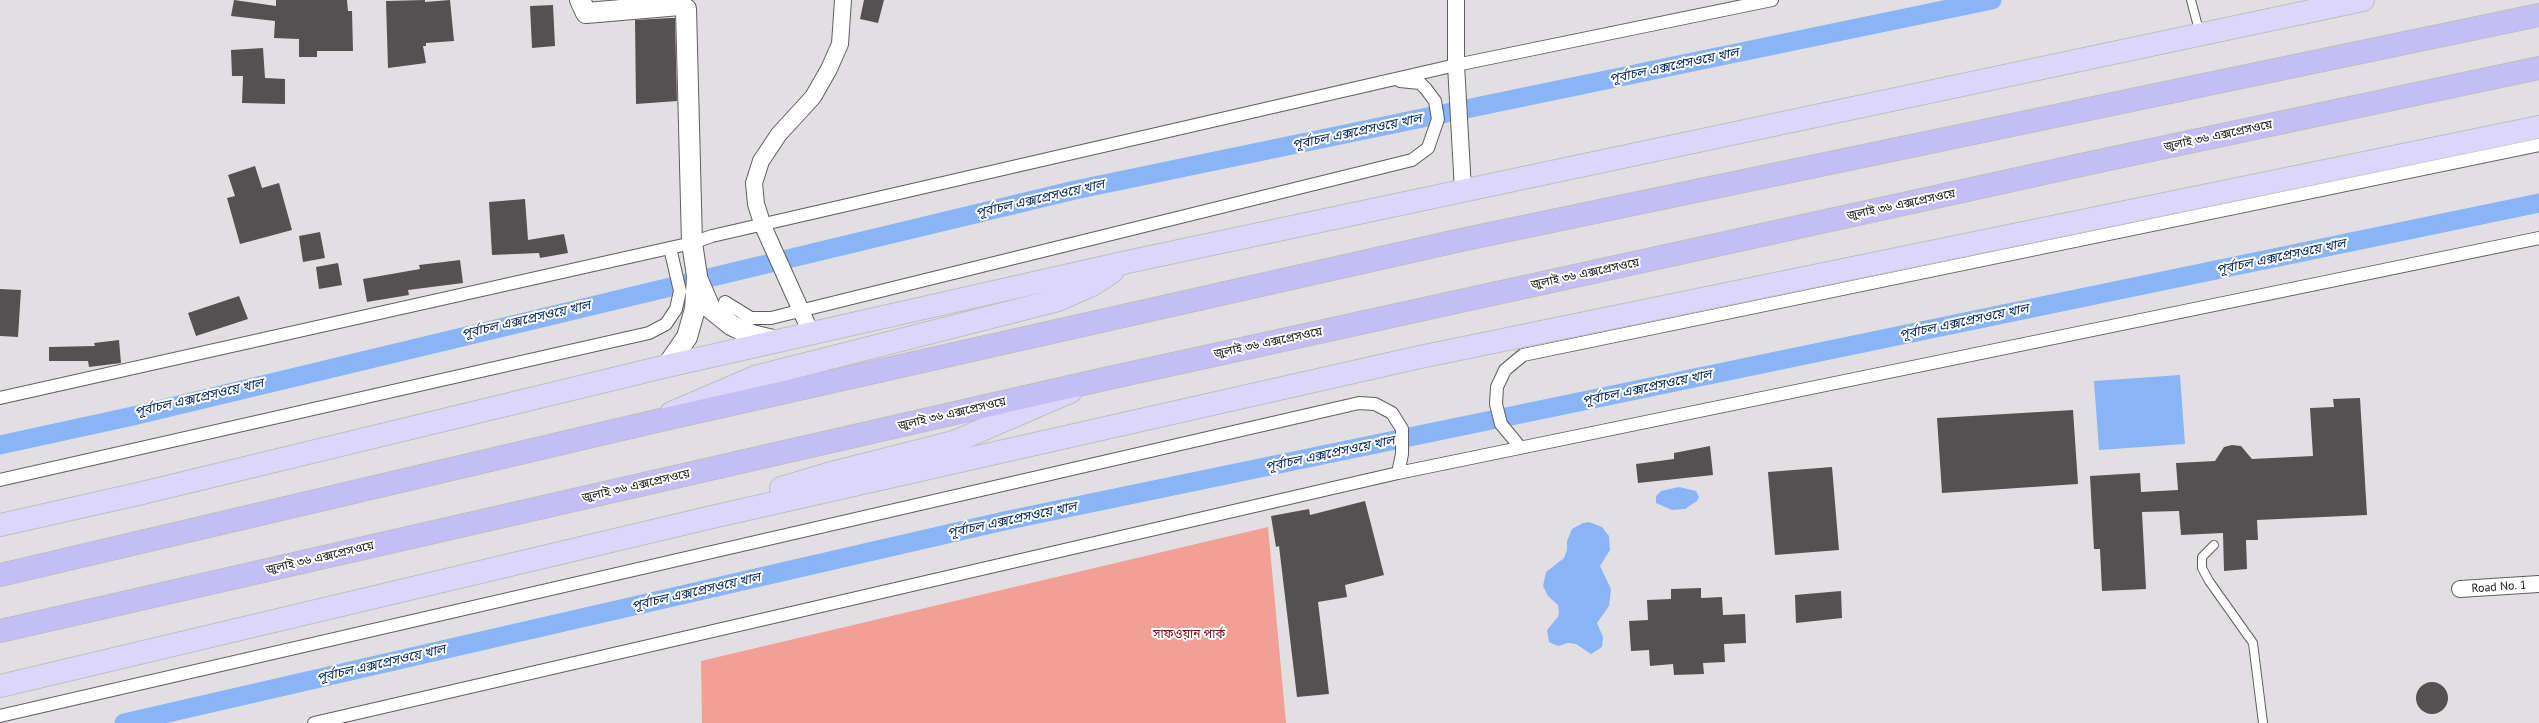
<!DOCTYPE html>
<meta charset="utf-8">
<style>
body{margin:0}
canvas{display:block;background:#e2dfe3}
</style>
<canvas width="2539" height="723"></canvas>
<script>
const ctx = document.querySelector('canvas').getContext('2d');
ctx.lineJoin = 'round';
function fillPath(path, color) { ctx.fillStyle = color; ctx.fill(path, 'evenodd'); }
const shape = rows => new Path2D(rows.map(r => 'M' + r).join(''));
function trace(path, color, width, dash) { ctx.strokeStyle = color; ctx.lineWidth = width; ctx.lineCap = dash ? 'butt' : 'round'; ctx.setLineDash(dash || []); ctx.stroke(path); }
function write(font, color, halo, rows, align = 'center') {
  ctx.font = font + ' "PT Sans","Noto Sans Bengali",sans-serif'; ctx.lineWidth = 4; ctx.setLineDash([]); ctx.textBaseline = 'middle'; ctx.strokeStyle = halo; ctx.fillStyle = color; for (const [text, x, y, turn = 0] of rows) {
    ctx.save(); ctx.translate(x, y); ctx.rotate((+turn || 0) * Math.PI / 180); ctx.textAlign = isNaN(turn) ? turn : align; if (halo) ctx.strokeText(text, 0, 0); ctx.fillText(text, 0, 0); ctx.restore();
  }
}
const green = shape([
 [1268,527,1286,723,702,723,701,661]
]);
const water = shape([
 [2180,375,2185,444,2099,450,2094,381],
 [1679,487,1696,491,1699,497,1697,501,1685,509,1672,510,1656,503,1656,496,1661,491],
 [1589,522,1602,527,1609,536,1610,550,1600,566,1611,589,1609,606,1597,623,1603,637,1602,647,1591,654,1576,644,1568,643,1558,646,1549,642,1547,630,1558,617,1559,612,1558,605,1548,596,1543,586,1546,572,1564,558,1567,550,1567,541,1572,529,1583,523]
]);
const canal = shape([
 [0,445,133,416,1075,190,1992,0],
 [124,723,1004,521,2539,203]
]);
const building = shape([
 [234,0,276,6,276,0,347,0,348,11,352,11,353,51,317,51,317,57,299,57,299,39,274,38,275,21,231,16],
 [425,0,425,2,450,0,454,41,426,43,426,46,423,46,426,63,388,68,386,1],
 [864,0,884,0,878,23,860,19],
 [553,5,555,46,532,48,530,6],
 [670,18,675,18,677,101,636,104,635,20],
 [263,48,265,78,285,79,285,104,242,103,243,76,232,76,231,50],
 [255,166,262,188,279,183,292,230,240,244,227,198,235,196,228,175],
 [525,199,528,240,564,234,568,253,540,258,539,253,492,255,489,202],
 [320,232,325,258,303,262,299,236],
 [460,260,463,283,408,290,409,295,367,302,363,279,420,269,419,265],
 [338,263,342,285,319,289,316,267],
 [0,289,21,290,18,337,0,336],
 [239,296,248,319,196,336,188,313],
 [119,340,121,363,89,367,88,361,49,361,49,347,95,346,94,343],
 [2360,398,2367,515,2257,520,2258,540,2246,540,2247,569,2224,571,2223,533,2181,535,2179,511,2142,512,2146,589,2102,591,2100,549,2094,549,2090,476,2140,473,2141,492,2178,490,2176,463,2215,461,2224,447,2232,445,2241,446,2252,459,2313,456,2310,408,2334,407,2333,399],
 [2073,410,2078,484,1942,493,1937,418],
 [1710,446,1713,475,1638,483,1636,464,1674,459,1674,453],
 [1832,467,1839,550,1775,555,1768,472],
 [1365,501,1384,575,1345,585,1347,597,1318,602,1329,694,1297,697,1279,546,1276,547,1271,516,1309,509,1310,515],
 [1701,588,1701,598,1722,597,1723,615,1745,614,1746,643,1724,644,1725,662,1703,663,1704,674,1674,675,1673,664,1650,666,1649,650,1631,651,1629,621,1648,620,1647,600,1671,599,1671,589],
 [1841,591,1842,618,1796,623,1795,595],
 '2416 698a16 16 0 1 1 32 0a16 16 0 1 1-32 0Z'
]);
const service = shape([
 [2191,0,2200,34],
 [2214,545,2202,557,2202,568,2209,581,2253,643,2263,723]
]);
const pedestrian = shape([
 [725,302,751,318,771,318,1412,160,1428,148,1438,119,1435,101,1426,89,1420,83,1400,81],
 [0,398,692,243,712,236,1456,65,1772,0],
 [1520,447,1501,424,1496,404,1497,387,1505,370,1523,355,2539,145],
 [0,480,649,333,666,324,676,309,680,291,670,248],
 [0,716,1359,403,1375,404,1392,413,1402,429,1402,454,1398,473],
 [314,723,1398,473,2539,238]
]);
const minor = shape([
 [1456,0,1456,65,1463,190],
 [811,333,763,226,756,204,754,183,761,161,779,134,813,97,829,69,840,44,843,0],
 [2460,589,2539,584]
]);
const tertiary = shape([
 [580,0,586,13,680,5,686,9,692,243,697,276,695,309,687,337,667,366],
 [698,280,710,308,731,325,752,335,777,341]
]);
const primary = shape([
 [671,413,755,377,1058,300,1092,285,1112,272],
 [781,488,828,474,954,442,1070,392],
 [0,525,138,494,667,366,1127,262,2363,0],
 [0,686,712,517,1420,357,2539,127]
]);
const motorway = shape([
 [0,575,652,422,1461,240,2539,15],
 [0,631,1091,382,2104,160,2539,68]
]);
const streetNames = [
 ["জুলাই ৩৬ এক্সপ্রেসওয়ে",2218,136,-12],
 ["জুলাই ৩৬ এক্সপ্রেসওয়ে",1901,205,-12],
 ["জুলাই ৩৬ এক্সপ্রেসওয়ে",1585,274,-12],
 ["জুলাই ৩৬ এক্সপ্রেসওয়ে",1268,343,-12],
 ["জুলাই ৩৬ এক্সপ্রেসওয়ে",952,414,-13],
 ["জুলাই ৩৬ এক্সপ্রেসওয়ে",636,486,-13],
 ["জুলাই ৩৬ এক্সপ্রেসওয়ে",320,558,-13],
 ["Road No. 1",2499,587,-4]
];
const parkNames = [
 ["সাফওয়ান পার্ক",1189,635]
];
const waterNames = [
 ["পূর্বাচল এক্সপ্রেসওয়ে খাল",1674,66,-12],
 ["পূর্বাচল এক্সপ্রেসওয়ে খাল",1357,132,-12],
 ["পূর্বাচল এক্সপ্রেসওয়ে খাল",1040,199,-13],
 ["পূর্বাচল এক্সপ্রেসওয়ে খাল",2281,257,-12],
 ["পূর্বাচল এক্সপ্রেসওয়ে খাল",526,320,-13],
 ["পূর্বাচল এক্সপ্রেসওয়ে খাল",1964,322,-12],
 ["পূর্বাচল এক্সপ্রেসওয়ে খাল",1647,388,-12],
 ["পূর্বাচল এক্সপ্রেসওয়ে খাল",199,398,-13],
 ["পূর্বাচল এক্সপ্রেসওয়ে খাল",1330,454,-12],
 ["পূর্বাচল এক্সপ্রেসওয়ে খাল",1012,520,-12],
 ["পূর্বাচল এক্সপ্রেসওয়ে খাল",696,592,-13],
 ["পূর্বাচল এক্সপ্রেসওয়ে খাল",381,664,-13]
];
fillPath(green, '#f29f95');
fillPath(water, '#89b4f5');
trace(canal, '#89b4f5', 19);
fillPath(building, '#555052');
trace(service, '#605d60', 10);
trace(pedestrian, '#605d60', 14);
trace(minor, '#605d60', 18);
trace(tertiary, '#605d60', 22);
trace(primary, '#bfbfbf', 24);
trace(motorway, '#bfbfbf', 24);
trace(service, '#fff', 8);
trace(pedestrian, '#fff', 12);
trace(minor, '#fff', 16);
trace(tertiary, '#fff', 20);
trace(primary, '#dcd7fa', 22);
trace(motorway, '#c4bdf6', 22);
write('12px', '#1c1b1c', '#fff', streetNames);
write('12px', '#761111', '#fff', parkNames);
write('italic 13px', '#00265d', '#fff', waterNames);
</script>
